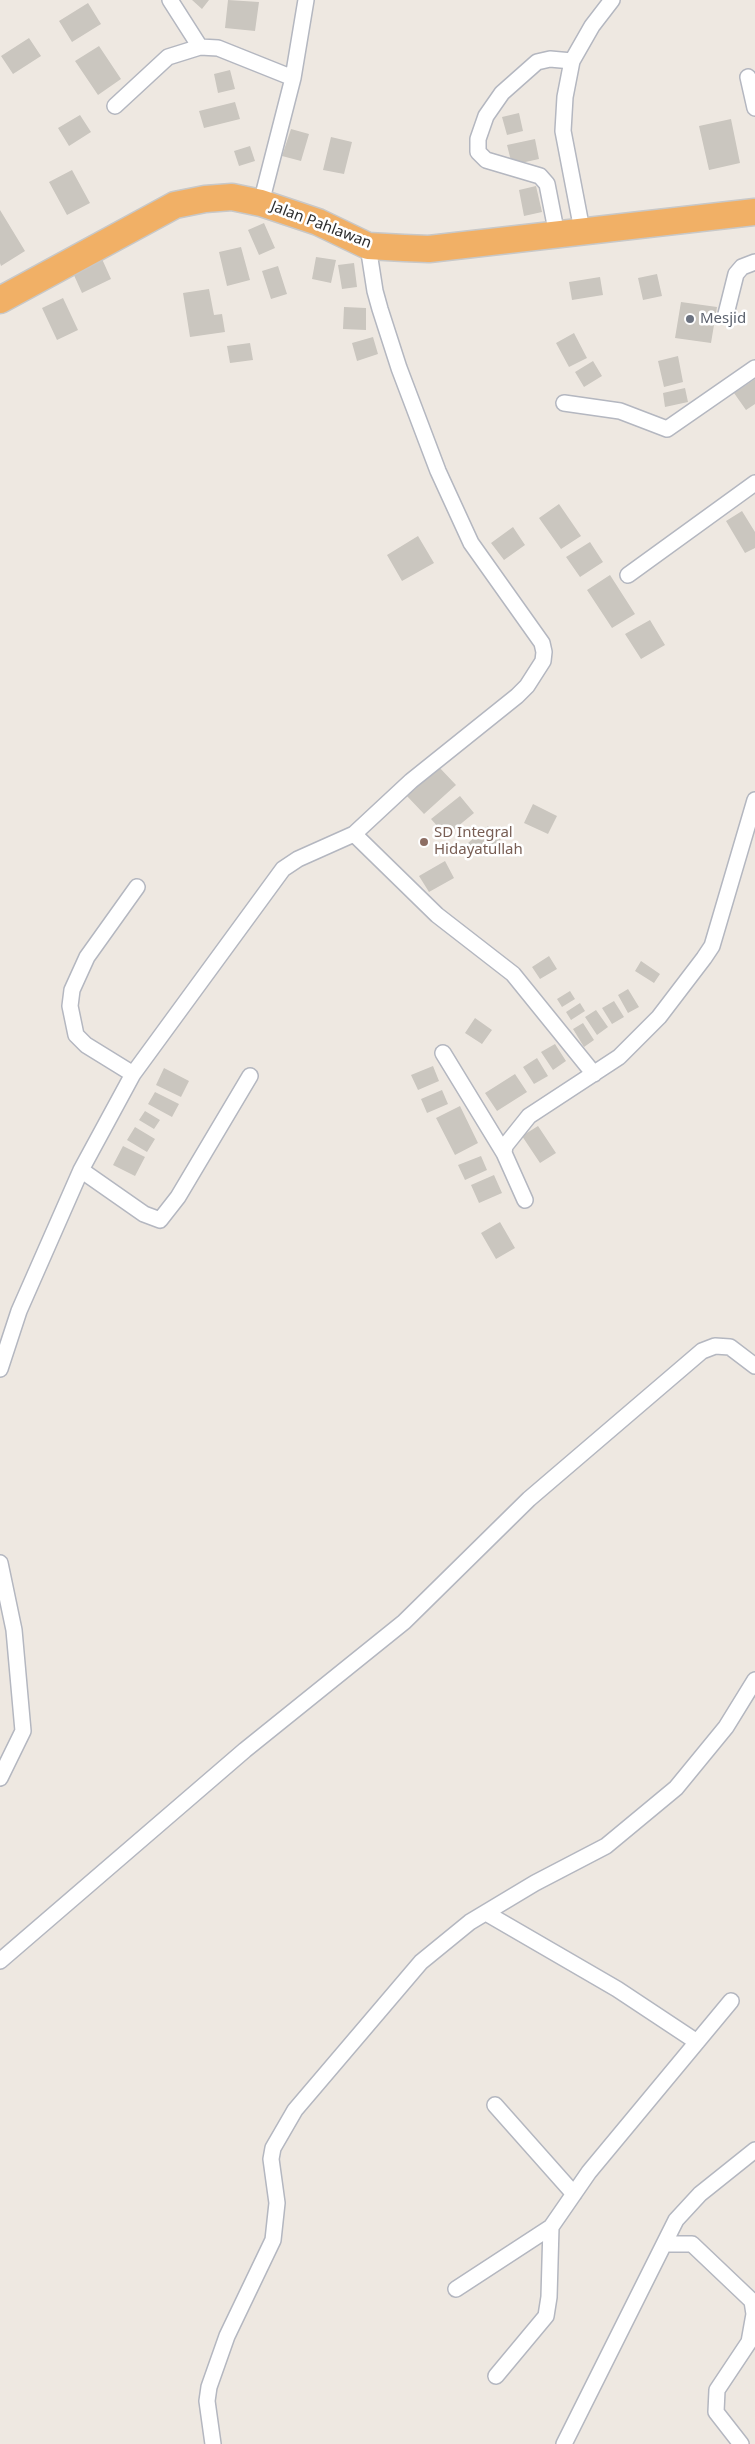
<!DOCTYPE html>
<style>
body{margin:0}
canvas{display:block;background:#eee8e1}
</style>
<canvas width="755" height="2444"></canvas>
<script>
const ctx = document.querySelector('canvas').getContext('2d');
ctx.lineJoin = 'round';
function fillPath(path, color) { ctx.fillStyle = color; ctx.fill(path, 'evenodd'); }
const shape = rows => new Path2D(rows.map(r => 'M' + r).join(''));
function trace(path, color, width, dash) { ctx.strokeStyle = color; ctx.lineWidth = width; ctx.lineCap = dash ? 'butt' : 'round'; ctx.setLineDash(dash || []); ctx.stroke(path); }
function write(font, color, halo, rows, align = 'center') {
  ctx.font = font + ' "Noto Sans",sans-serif'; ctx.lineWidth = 5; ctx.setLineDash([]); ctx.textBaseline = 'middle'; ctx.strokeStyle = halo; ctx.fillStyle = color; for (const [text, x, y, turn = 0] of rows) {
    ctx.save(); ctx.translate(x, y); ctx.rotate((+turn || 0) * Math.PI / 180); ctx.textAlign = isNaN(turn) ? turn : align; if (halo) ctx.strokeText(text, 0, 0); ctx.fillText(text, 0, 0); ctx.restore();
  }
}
const building = shape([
 [192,0,209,0,202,9],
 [228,0,259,2,255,31,225,28],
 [88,3,101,24,72,42,59,21],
 [29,38,41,56,13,74,1,56],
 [99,46,121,79,98,95,75,61],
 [230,70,235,89,218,93,214,74],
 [235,102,240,119,204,128,199,111],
 [519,113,523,131,507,135,502,117],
 [80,115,91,132,69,146,58,128],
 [731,119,740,163,709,170,699,126],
 [291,129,309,134,301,161,282,156],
 [331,137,352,142,344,174,323,170],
 [535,139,539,159,512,165,507,145],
 [250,146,255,161,239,166,234,151],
 [72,170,90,203,67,215,49,182],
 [536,186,542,212,524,216,519,190],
 [0,210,25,251,1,266,0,263],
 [264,223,275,248,259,255,248,230],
 [241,247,250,280,227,286,219,252],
 [316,257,336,260,331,283,312,279],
 [102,259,111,279,82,293,73,273],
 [354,263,357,287,342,289,338,265],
 [278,266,287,294,271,299,262,271],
 [657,274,662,296,643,300,638,278],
 [600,277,603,295,572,300,569,282],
 [209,289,214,315,222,314,225,332,190,337,183,293],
 [63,298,78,330,57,340,42,308],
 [681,302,717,307,711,343,675,338],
 [344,307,366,308,366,330,343,329],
 [574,333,587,358,569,367,556,343],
 [373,337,378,354,357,361,352,343],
 [250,343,253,360,230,363,227,346],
 [678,356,683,382,664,387,658,361],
 [593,361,602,376,584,387,575,372],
 [755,379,755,404,746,410,734,393],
 [685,388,688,402,665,407,663,393],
 [559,504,581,536,561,549,539,518],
 [742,511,755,532,755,548,745,553,726,521],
 [513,527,525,545,504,560,491,543],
 [418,536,434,563,402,581,387,555],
 [590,542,603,562,580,577,566,557],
 [610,575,635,614,612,628,587,590],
 [650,620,665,645,641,659,625,634],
 [438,766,456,785,424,814,406,795],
 [460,796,474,813,446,836,431,819],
 [533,804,557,816,548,834,524,823],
 [488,826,501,840,481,857,468,843],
 [445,861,454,878,429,892,419,876],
 [549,956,557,969,540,979,532,967],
 [641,961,660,974,654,983,635,971],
 [628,989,639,1007,628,1013,618,995],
 [570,991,575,999,562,1007,557,999],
 [614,1001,624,1017,612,1024,602,1008],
 [580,1003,585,1011,571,1020,566,1012],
 [596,1010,608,1027,597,1035,585,1017],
 [475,1018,492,1030,482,1044,465,1033],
 [583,1023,594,1040,584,1047,573,1029],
 [555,1044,566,1061,553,1070,541,1052],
 [537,1058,548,1076,534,1084,523,1067],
 [433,1066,439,1081,418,1090,411,1075],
 [164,1068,189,1081,181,1097,156,1085],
 [515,1074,527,1092,497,1111,485,1093],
 [442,1090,448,1104,427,1113,421,1099],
 [155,1092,179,1104,172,1117,148,1104],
 [460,1106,478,1143,455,1155,436,1118],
 [145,1111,160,1120,154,1129,139,1120],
 [538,1126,556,1153,540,1163,522,1136],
 [135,1127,155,1139,147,1152,127,1140],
 [123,1146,145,1157,135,1176,113,1165],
 [481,1156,487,1170,465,1180,458,1165],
 [494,1175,502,1193,479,1203,471,1185],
 [500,1222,515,1248,496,1259,481,1233]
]);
const minor = shape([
 [170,0,200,47],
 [748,77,755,108],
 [115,106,168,57,200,47,218,48,293,78],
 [261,203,293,78,306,0],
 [582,230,563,131,565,97,572,61,592,26,612,0],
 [557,235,547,184,540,176,486,160,478,152,478,139,486,116,502,93,537,62,550,59,572,61],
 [368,246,375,291,380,309,399,368,438,471,471,543,542,643,544,652,543,661,527,686,517,696,411,781,354,834,437,915,513,974,594,1074],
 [726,314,736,274,742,267,755,262],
 [564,403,620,411,667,429,755,368],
 [628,575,755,483],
 [443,1053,504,1153],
 [133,1074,86,1045,76,1035,70,1006,72,990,87,957,137,887],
 [81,1170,144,1214,160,1220,178,1197,250,1076],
 [525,1200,504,1153,505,1146,529,1116,619,1057,659,1017,704,958,712,946,755,800],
 [0,1369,19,1311,81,1170,133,1074,283,869,298,859,354,834],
 [0,1563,14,1630,23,1731,0,1778],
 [486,1913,617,1989,697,2042],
 [0,1961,245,1750,404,1622,529,1499,702,1351,715,1346,730,1347,755,1366],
 [495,2105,574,2194],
 [456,2289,551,2227],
 [496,2376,546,2316,549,2297,551,2227,589,2172,731,2001],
 [213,2444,207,2401,209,2387,227,2336,273,2240,277,2203,271,2159,273,2148,295,2110,421,1962,470,1922,535,1883,606,1846,676,1788,726,1727,755,1680],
 [564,2444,664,2244],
 [741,2444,716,2412,717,2390,749,2342,754,2314,752,2301,692,2244,664,2244,676,2220,700,2194,755,2150]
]);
const trunk = shape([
 [0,300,175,205,205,199,232,197,261,203,318,222,368,246,404,248,429,249,755,212]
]);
const markers = [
 [690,319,5,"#6b7280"],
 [424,842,5,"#8d6e63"]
];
const streetNames = [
 ["Jalan Pahlawan",321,225,21]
];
const worshipNames = [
 ["Mesjid",700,319]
];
const educationNames = [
 ["SD Integral",434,833],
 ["Hidayatullah",434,850]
];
fillPath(building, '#cac6bf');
trace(minor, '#b4b7c0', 18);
trace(trunk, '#c8c8c8', 29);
trace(minor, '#fff', 15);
trace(trunk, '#f1b066', 26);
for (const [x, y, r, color] of markers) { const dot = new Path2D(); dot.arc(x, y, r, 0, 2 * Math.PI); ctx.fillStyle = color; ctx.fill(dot); trace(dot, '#fff', 2); }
write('15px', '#2d2d2d', '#fff', streetNames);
write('15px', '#5b616d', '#fff', worshipNames, 'left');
write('15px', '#785e54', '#fff', educationNames, 'left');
</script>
